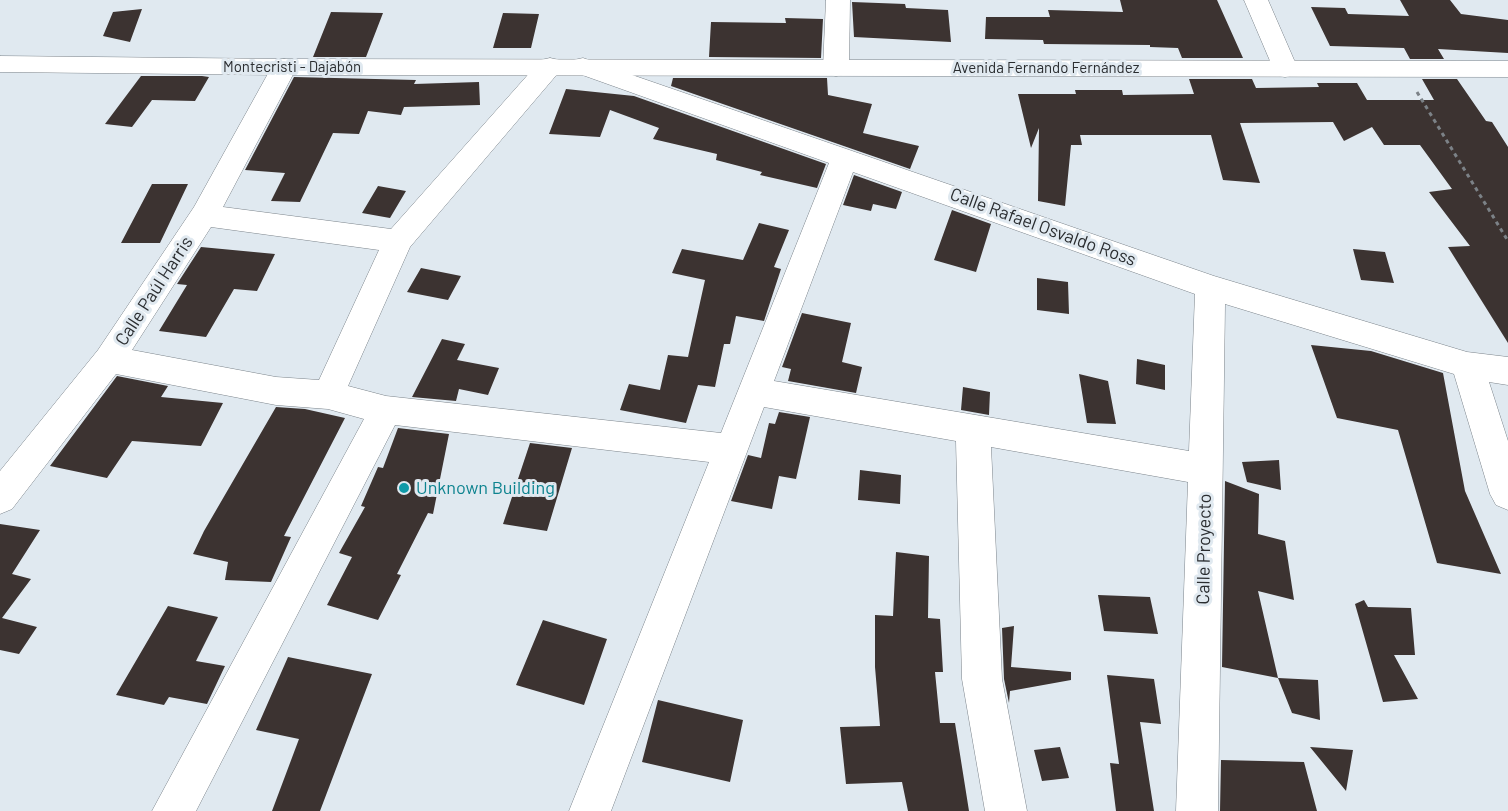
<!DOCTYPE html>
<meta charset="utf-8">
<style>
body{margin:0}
canvas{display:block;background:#e0e9f0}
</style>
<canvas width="1508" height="811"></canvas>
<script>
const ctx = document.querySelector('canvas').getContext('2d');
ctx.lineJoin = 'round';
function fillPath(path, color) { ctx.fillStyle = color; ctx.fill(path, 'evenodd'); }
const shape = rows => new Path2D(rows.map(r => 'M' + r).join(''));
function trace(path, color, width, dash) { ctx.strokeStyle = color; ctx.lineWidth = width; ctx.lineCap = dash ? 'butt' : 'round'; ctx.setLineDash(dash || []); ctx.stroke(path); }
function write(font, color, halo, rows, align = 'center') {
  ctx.font = font + ' Barlow,sans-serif'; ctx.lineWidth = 6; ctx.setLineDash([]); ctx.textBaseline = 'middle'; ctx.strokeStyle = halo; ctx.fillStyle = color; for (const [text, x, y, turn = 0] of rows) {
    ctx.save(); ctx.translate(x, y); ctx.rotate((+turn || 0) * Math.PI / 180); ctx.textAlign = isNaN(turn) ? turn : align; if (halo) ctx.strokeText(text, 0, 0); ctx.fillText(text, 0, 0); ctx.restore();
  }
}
const building = shape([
 [1120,0,1217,0,1243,58,1182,58,1178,48,1150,47,1150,45,1044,44,1043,40,985,39,986,17,1050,17,1048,10,1123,12],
 [1400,0,1450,0,1461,14,1508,20,1508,53,1438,49,1444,59,1410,59,1404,48,1330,46,1311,7,1345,8,1348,14,1409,16],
 [852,2,905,4,906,8,948,10,951,42,854,37],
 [142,9,130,42,103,36,113,12],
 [331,12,383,13,366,57,313,57],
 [503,13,539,14,531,48,493,48],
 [785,18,823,19,821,58,709,57,711,22,786,23],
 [141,76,202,76,209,77,195,101,152,100,132,127,105,124],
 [294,77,416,80,414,84,479,82,480,105,404,107,401,115,368,111,359,134,333,133,300,202,271,201,285,173,245,170],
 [673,78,827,78,828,95,872,104,863,133,919,146,910,169,671,86],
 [1189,79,1252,79,1256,88,1319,87,1317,83,1357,83,1367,100,1434,100,1422,79,1457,79,1486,121,1492,122,1508,147,1508,343,1448,247,1470,246,1429,192,1452,189,1420,145,1384,145,1372,127,1344,141,1333,122,1240,123,1260,183,1223,180,1211,135,1080,135,1082,145,1071,145,1065,206,1038,201,1039,128,1031,148,1018,94,1076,94,1075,90,1122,90,1123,95,1194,94],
 [566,89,634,96,826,164,817,188,760,175,762,172,716,160,717,154,653,139,659,128,610,110,600,137,549,134],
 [854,175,902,192,896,209,873,204,871,211,843,205],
 [152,184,188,184,160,243,121,243],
 [378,186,406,191,390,218,362,213],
 [952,210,991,224,976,272,934,260],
 [759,223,789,230,774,267,781,269,764,321,736,316,730,344,724,344,715,387,698,385,686,423,620,410,629,384,660,390,668,355,688,357,705,280,672,273,682,249,743,260],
 [201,247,275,254,257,291,234,289,206,337,159,331,187,285,177,284],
 [1353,249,1385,252,1394,283,1361,280],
 [421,268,461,276,448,300,407,292],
 [1037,278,1068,282,1069,314,1037,310],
 [802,313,851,323,842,362,862,367,856,393,788,381,791,369,782,367],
 [442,339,465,344,457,360,499,368,488,395,459,389,456,401,412,397],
 [1311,345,1371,351,1443,373,1465,491,1501,574,1437,563,1398,430,1337,418],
 [1137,359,1165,365,1165,390,1136,384],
 [1079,374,1108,381,1116,424,1087,423],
 [117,376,168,386,161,397,223,403,201,446,132,441,107,478,50,466],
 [963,387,990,392,989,415,961,410],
 [276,407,305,409,345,418,284,536,291,537,271,582,225,580,228,562,193,554,204,531],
 [779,412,810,417,796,479,779,476,772,509,731,501,748,455,761,458,769,423,775,424],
 [398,428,449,434,433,514,428,513,397,574,401,575,378,620,327,605,352,557,339,553,365,507,361,506,378,467,383,468],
 [530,443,572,448,547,531,503,524],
 [1279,460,1281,490,1247,482,1242,462],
 [860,470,901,475,900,504,858,500],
 [1225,481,1259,494,1258,534,1285,541,1294,600,1258,591,1278,678,1222,667],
 [0,524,40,530,12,574,31,579,2,618,37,627,19,654,0,650],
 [896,552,929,556,928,618,940,619,943,672,935,672,940,723,955,723,969,811,908,811,902,782,846,784,840,727,880,726,875,667,875,615,893,616],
 [1098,595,1150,597,1158,634,1104,631],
 [1364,600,1368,607,1411,608,1415,655,1394,655,1418,699,1383,702,1355,604],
 [168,606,218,617,196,661,225,666,207,704,169,697,164,705,116,695],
 [543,620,607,639,584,705,516,685],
 [1014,626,1011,667,1071,672,1071,680,1010,691,1009,703,1004,679,1002,628],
 [288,657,372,674,320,811,272,811,299,739,256,730],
 [1107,675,1154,679,1161,724,1140,722,1154,811,1116,811,1110,763,1119,764],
 [1278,678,1318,680,1320,720,1292,713],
 [658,700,743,720,730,782,642,762],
 [1060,747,1069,778,1042,781,1034,750],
 [1310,747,1353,750,1346,791],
 [1221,760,1304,762,1317,811,1220,811]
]);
const path = shape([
 [1417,92,1508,241]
]);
const minor = shape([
 [826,0,850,0,849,68,845,74,836,76,827,74,823,68,826,0],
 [1244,0,1268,0,1298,69,1294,75,1285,77,1276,75,1244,0],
 [550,58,559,60,563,66,559,72,410,247,348,386,386,396,721,433,829,163,574,72,570,66,574,60,583,58,1214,276,1467,352,1508,357,1508,385,1489,382,1508,441,1508,510,1496,505,1490,494,1454,374,1225,304,1218,811,1176,811,1188,482,991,447,1002,679,1027,811,985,811,962,679,956,441,764,407,611,811,569,811,709,462,395,425,196,811,152,811,364,419,328,409,276,405,116,374,12,509,0,514,0,471,98,350,194,207,275,61,284,59,293,61,297,67,223,207,391,229,541,60,550,58],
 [853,172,1195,294,1189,451,774,381,853,172],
 [211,227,379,250,319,380,276,377,132,350,211,227]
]);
const major = shape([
 [0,56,284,59,1508,61,1508,77,284,75,0,72,0,56]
]);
const markers = [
 [404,488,6,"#0f9aa8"]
];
const farStreetnames = [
 ["Montecristi - Dajabón",292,67],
 ["Avenida Fernando Fernández",1046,68]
];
const streetNames = [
 ["Calle Rafael Osvaldo Ross",1043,227,20],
 ["Calle Paúl Harris",154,291,-57],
 ["Calle Proyecto",1204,549,-89]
];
const cultureNames = [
 ["Unknown Building",416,488]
];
fillPath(building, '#3c3331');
trace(minor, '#7c848b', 1);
trace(major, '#7c848b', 1);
trace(path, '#7c8287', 3, [4, 4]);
fillPath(minor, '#fff');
fillPath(major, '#fff');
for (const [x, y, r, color] of markers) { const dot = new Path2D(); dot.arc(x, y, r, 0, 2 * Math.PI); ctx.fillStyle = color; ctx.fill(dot); trace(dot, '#e0e9f0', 2); }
write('15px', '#2a2d30', '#e0e9f0', farStreetnames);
write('18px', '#2a2d30', '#e0e9f0', streetNames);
write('18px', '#0d838f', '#e0e9f0', cultureNames, 'left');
</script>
